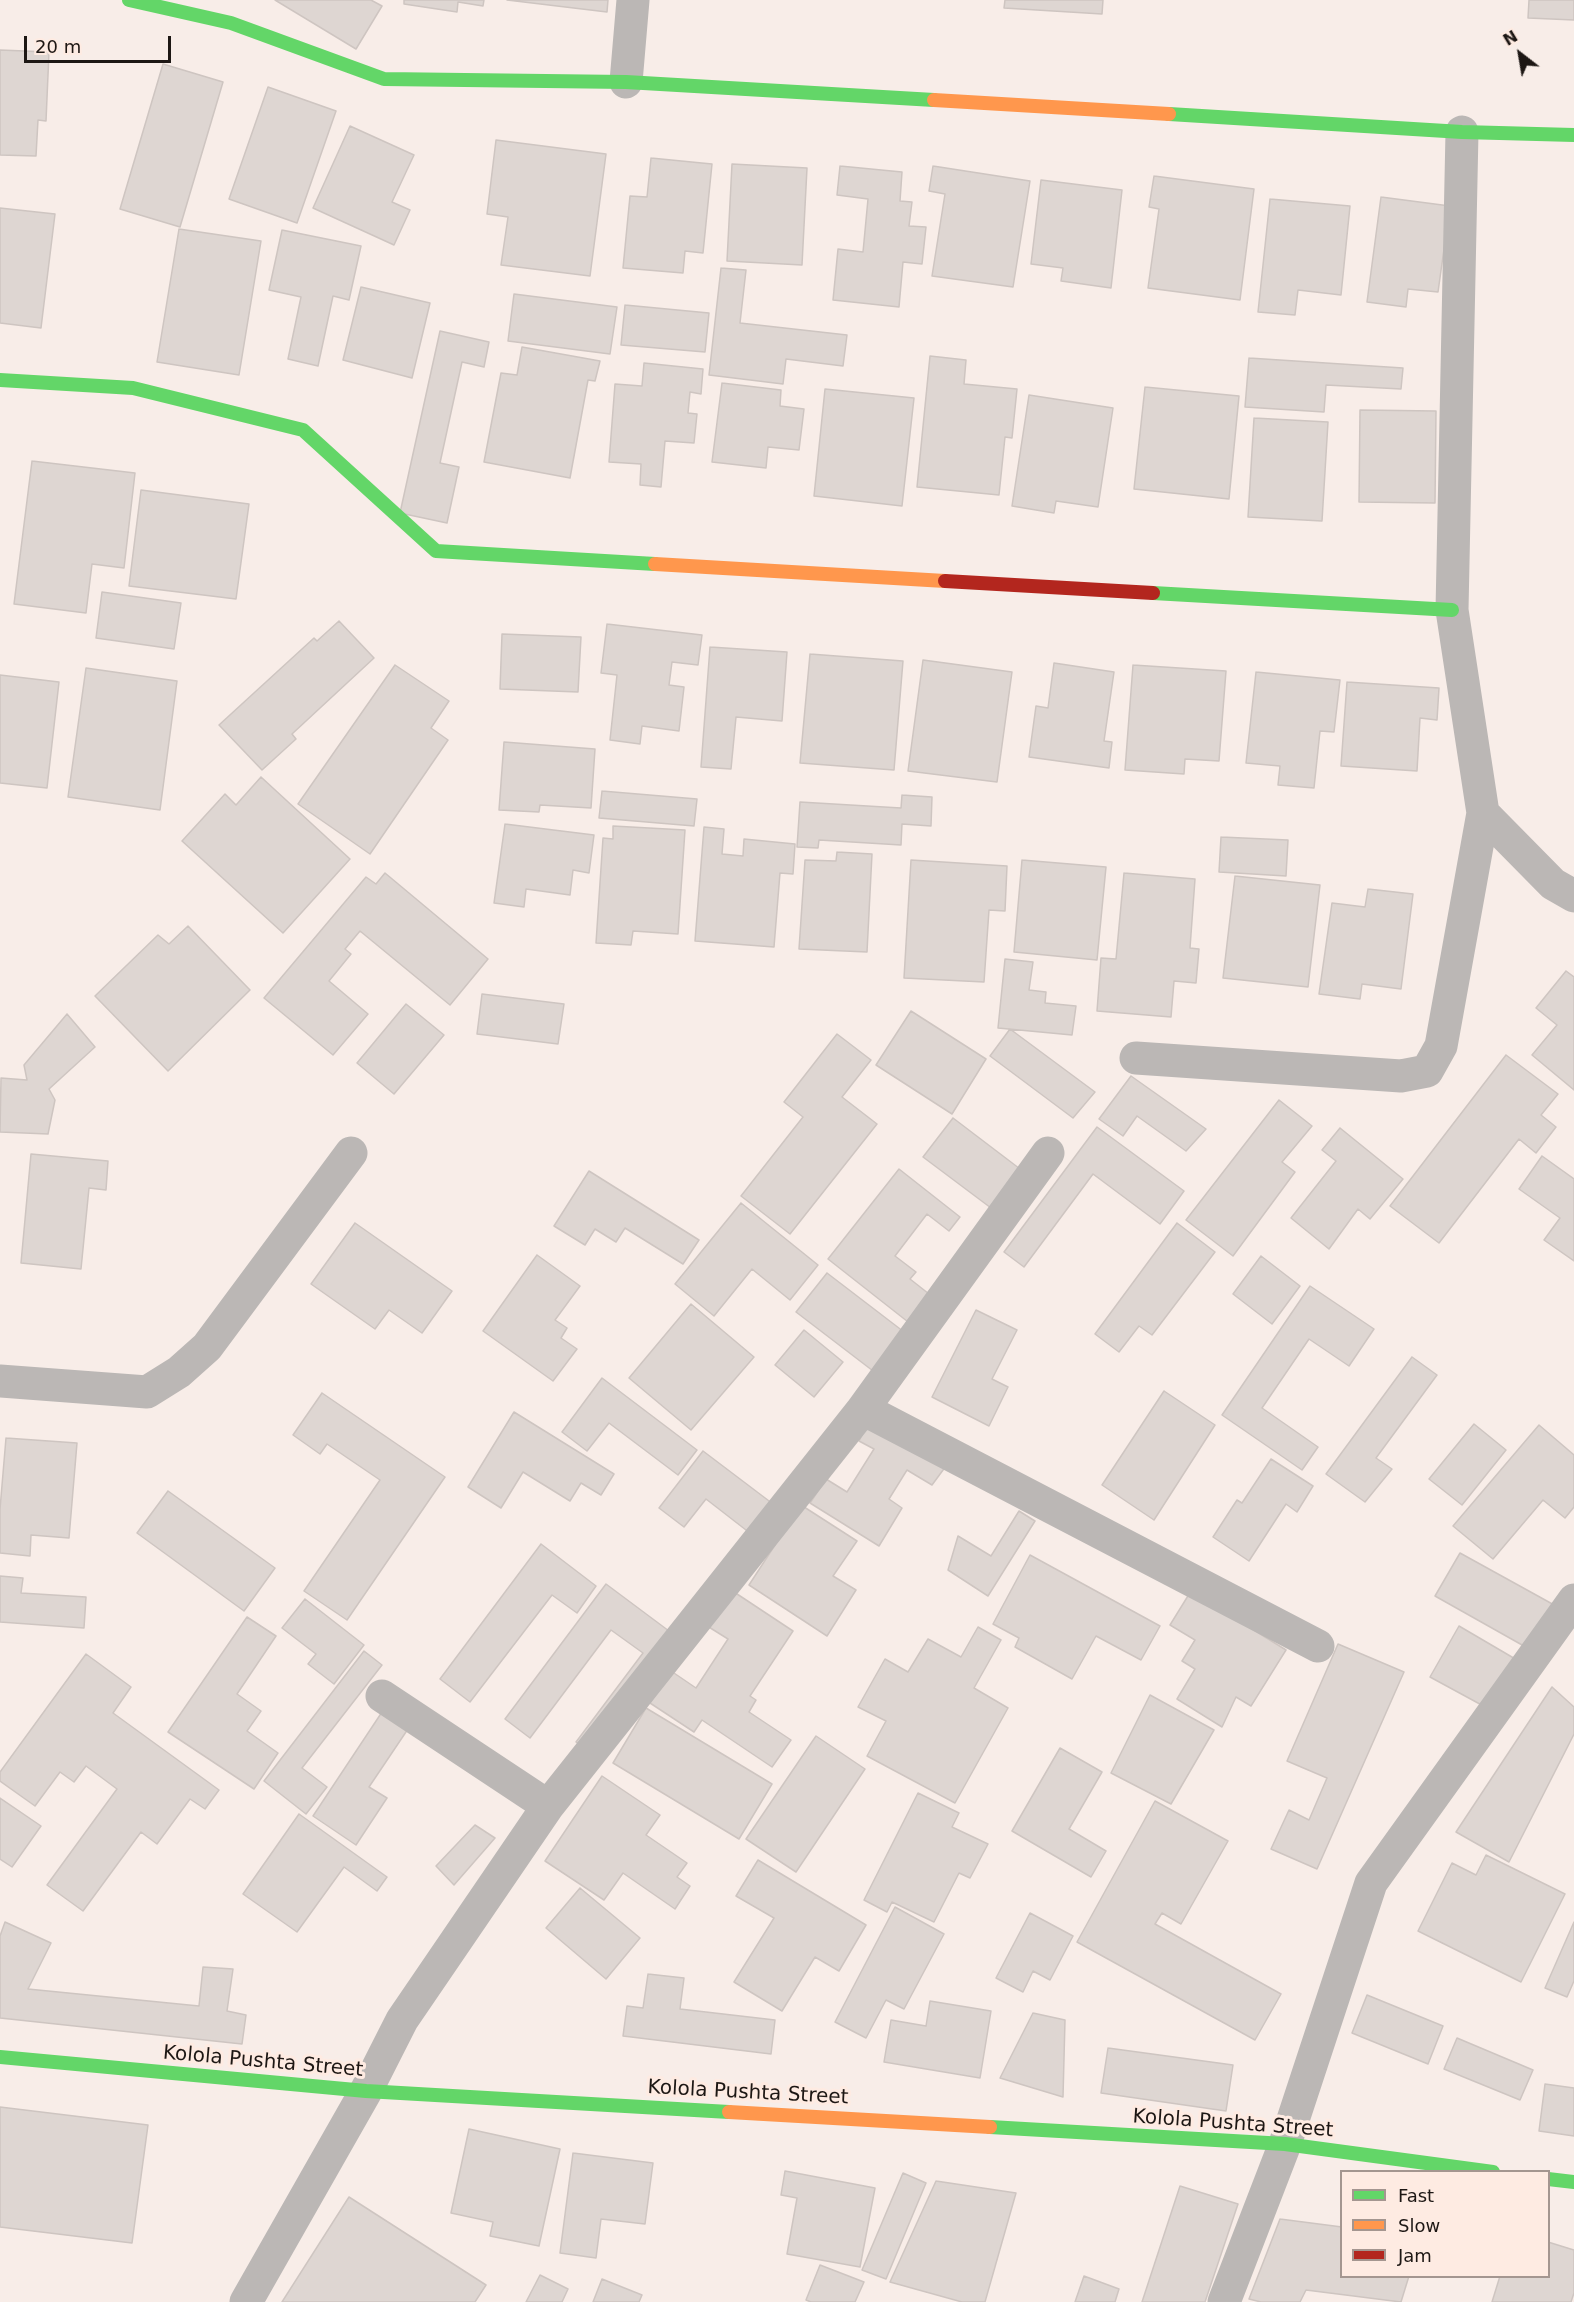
<!DOCTYPE html>
<style>
body{margin:0}
#map{position:relative;width:1574px;height:2302px;overflow:hidden;background:#f8ede8;font-family:"DejaVu Sans",sans-serif}
canvas{display:block}
.legend{position:absolute;left:1340px;top:2170px;width:210px;height:108px;box-sizing:border-box;background:#feebe2;border:2px solid #a49690;margin:0;padding:8px 10px;list-style:none;font-size:18px;color:#1d1714}
.legend li{display:flex;align-items:center;gap:12px;height:30px}
.legend b{width:30px;border:2px solid #a49690}
.north{position:absolute;left:1490px;top:24px;width:60px;height:60px;-webkit-text-stroke:4px #feebe2;paint-order:stroke;rotate:329deg;font-size:16px;font-weight:700;line-height:24px;text-align:center;color:#1d1714}
.north::after{content:'';display:block;margin:auto;width:21px;height:27px;background:#1d1714;clip-path:polygon(50% 0,100% 100%,50% 72%,0 100%)}
.scale{position:absolute;left:24px;top:36px;width:147px;height:27px;box-sizing:border-box;border:3px solid #1d1714;border-top:0;padding-left:8px;font-size:18px;line-height:21px;white-space:nowrap;color:#1d1714;-webkit-text-stroke:4px #feebe2;paint-order:stroke}
</style>
<div id="map">
<canvas width="1574" height="2302"></canvas>
<ul class="legend">
<li><b style="height:8px;background:#63d668"></b>Fast</li>
<li><b style="height:8px;background:#ff974d"></b>Slow</li>
<li><b style="height:8px;background:#b3261e"></b>Jam</li>
</ul>
<div class="north">N</div>
<div class="scale">20 m</div>
</div>
<script>
const ctx = document.querySelector('canvas').getContext('2d');
ctx.lineJoin = 'round';
function fillPath(path, color) { ctx.fillStyle = color; ctx.fill(path, 'evenodd'); }
const shape = rows => new Path2D(rows.map(r => 'M' + r).join(''));
function trace(path, color, width, dash) { ctx.strokeStyle = color; ctx.lineWidth = width; ctx.lineCap = dash ? 'butt' : 'round'; ctx.setLineDash(dash || []); ctx.stroke(path); }
function write(font, color, halo, rows, align = 'center') {
  ctx.font = font + ' "DejaVu Sans",sans-serif'; ctx.lineWidth = 6; ctx.setLineDash([]); ctx.textBaseline = 'middle'; ctx.strokeStyle = halo; ctx.fillStyle = color; for (const [text, x, y, turn = 0] of rows) {
    ctx.save(); ctx.translate(x, y); ctx.rotate((+turn || 0) * Math.PI / 180); ctx.textAlign = isNaN(turn) ? turn : align; if (halo) ctx.strokeText(text, 0, 0); ctx.fillText(text, 0, 0); ctx.restore();
  }
}
const building = shape([
 [275,0,371,0,382,6,356,49,275,0],
 [404,0,484,0,483,6,458,2,457,12,404,4,404,0],
 [507,0,608,0,607,12,507,0],
 [1005,0,1103,0,1102,14,1004,8,1005,0],
 [1529,0,1574,0,1574,20,1528,18,1529,0],
 [0,50,49,52,46,121,38,120,36,156,0,155,0,50],
 [163,64,223,82,180,227,120,209,163,64],
 [268,87,336,111,297,223,229,199,268,87],
 [350,126,414,155,392,202,410,210,394,245,313,208,350,126],
 [496,140,606,154,590,276,501,265,508,217,487,214,496,140],
 [651,158,712,164,703,253,685,251,683,273,623,268,630,196,647,197,651,158],
 [732,164,807,168,802,265,727,261,732,164],
 [840,166,902,172,900,201,912,202,909,226,926,227,922,264,903,262,899,307,833,300,838,249,863,252,868,199,837,195,840,166],
 [933,166,1030,181,1013,287,932,276,945,194,929,191,933,166],
 [1154,176,1254,189,1240,300,1148,288,1159,209,1149,207,1154,176],
 [1041,180,1122,190,1111,288,1061,281,1063,268,1031,264,1041,180],
 [1381,197,1450,206,1438,292,1408,289,1406,307,1367,302,1381,197],
 [1270,199,1350,206,1341,295,1298,290,1295,315,1258,312,1270,199],
 [0,208,55,214,41,328,0,323,0,208],
 [179,229,261,241,239,375,157,362,179,229],
 [282,230,361,246,349,300,333,296,318,366,288,359,301,297,269,290,282,230],
 [721,268,746,270,740,323,847,335,843,366,786,359,783,384,709,375,721,268],
 [361,287,430,303,412,378,343,360,361,287],
 [514,294,617,307,610,354,508,341,514,294],
 [625,305,709,313,705,352,621,345,625,305],
 [440,331,489,342,484,367,462,362,440,463,459,467,447,523,400,513,440,331],
 [522,347,600,361,595,381,588,380,570,478,484,462,501,373,517,375,522,347],
 [930,356,966,360,964,384,1017,389,1012,438,1005,437,999,495,917,487,930,356],
 [1249,358,1403,368,1401,389,1326,385,1324,412,1245,407,1249,358],
 [644,363,703,369,701,394,690,392,688,413,697,414,694,443,665,441,661,487,640,485,641,464,609,462,615,384,642,386,644,363],
 [722,383,781,390,780,406,804,409,799,450,768,447,766,468,712,462,722,383],
 [1145,387,1239,396,1229,499,1134,489,1145,387],
 [825,389,914,398,902,506,814,496,825,389],
 [1029,395,1113,408,1098,507,1056,501,1054,513,1012,506,1029,395],
 [1360,410,1436,411,1435,503,1359,502,1360,410],
 [1254,418,1328,422,1322,521,1248,517,1254,418],
 [32,461,135,473,124,568,92,564,86,613,14,604,32,461],
 [141,490,249,504,236,599,129,586,141,490],
 [102,592,181,603,174,649,96,638,102,592],
 [339,621,374,658,292,734,296,739,262,770,219,725,314,638,317,641,339,621],
 [607,624,702,635,698,665,672,662,669,685,684,687,679,731,642,726,640,744,610,740,617,675,601,673,607,624],
 [502,634,581,637,578,692,500,689,502,634],
 [710,647,787,652,782,721,736,717,731,769,701,767,710,647],
 [810,654,903,661,894,770,800,763,810,654],
 [923,660,1012,672,997,782,908,771,923,660],
 [1054,663,1114,672,1104,741,1112,742,1109,768,1029,757,1036,706,1048,708,1054,663],
 [395,665,449,701,431,728,448,740,370,854,298,804,395,665],
 [1133,665,1226,671,1219,761,1185,759,1184,774,1125,770,1133,665],
 [86,668,177,681,160,810,68,797,86,668],
 [1256,672,1340,680,1334,732,1320,731,1314,788,1278,785,1280,766,1246,763,1256,672],
 [0,675,59,682,47,788,0,783,0,675],
 [1347,682,1439,688,1437,720,1420,718,1417,771,1341,766,1347,682],
 [504,742,595,749,591,808,540,805,539,812,499,810,504,742],
 [261,777,350,859,283,933,182,841,225,794,236,805,261,777],
 [602,791,697,799,694,826,599,818,602,791],
 [902,795,932,797,931,826,902,824,901,845,819,840,818,848,797,847,800,802,901,808,902,795],
 [505,824,594,835,589,873,573,870,570,895,526,889,524,907,494,903,505,824],
 [613,826,685,830,678,934,633,931,631,945,596,943,603,838,613,839,613,826],
 [704,827,724,829,722,854,743,856,744,839,795,844,793,874,780,873,774,947,695,941,704,827],
 [1221,837,1288,840,1286,876,1219,872,1221,837],
 [837,852,872,854,867,952,799,949,805,860,836,861,837,852],
 [911,860,1007,866,1005,911,989,910,984,982,904,978,911,860],
 [1022,860,1106,867,1097,960,1014,952,1022,860],
 [385,873,488,959,450,1005,360,931,345,949,351,954,329,981,368,1014,333,1055,264,998,366,877,376,884,385,873],
 [1124,873,1195,879,1190,948,1199,949,1196,983,1174,981,1171,1017,1097,1011,1101,958,1116,959,1124,873],
 [1235,876,1320,885,1308,987,1223,978,1235,876],
 [1368,889,1413,894,1401,989,1362,984,1360,999,1319,994,1332,903,1365,907,1368,889],
 [188,926,250,990,168,1071,95,996,158,935,169,944,188,926],
 [1005,959,1033,962,1029,990,1046,992,1045,1003,1076,1006,1072,1035,998,1028,1005,959],
 [1566,971,1574,977,1574,1090,1532,1055,1557,1025,1536,1008,1566,971],
 [482,994,564,1004,558,1044,477,1034,482,994],
 [406,1004,444,1035,394,1094,357,1063,406,1004],
 [911,1011,986,1059,952,1114,876,1065,911,1011],
 [67,1014,95,1047,49,1089,55,1100,48,1134,0,1132,1,1078,27,1080,24,1065,67,1014],
 [1010,1029,1095,1092,1073,1118,990,1056,1010,1029],
 [837,1034,871,1060,842,1097,877,1124,790,1234,741,1196,803,1117,784,1102,837,1034],
 [1506,1055,1558,1094,1541,1115,1556,1127,1536,1153,1519,1139,1439,1243,1390,1206,1506,1055],
 [1131,1076,1206,1129,1186,1151,1137,1116,1123,1136,1099,1119,1131,1076],
 [1279,1100,1312,1126,1282,1162,1295,1172,1233,1256,1186,1220,1279,1100],
 [953,1118,1028,1175,999,1214,923,1157,953,1118],
 [1097,1127,1184,1191,1160,1224,1093,1174,1024,1267,1004,1252,1097,1127],
 [1340,1128,1403,1179,1370,1219,1358,1209,1329,1249,1291,1218,1336,1161,1322,1150,1340,1128],
 [31,1154,108,1161,106,1190,89,1188,81,1269,21,1263,31,1154],
 [1542,1156,1574,1179,1574,1261,1544,1240,1560,1218,1519,1189,1542,1156],
 [899,1169,960,1217,949,1231,927,1214,895,1256,916,1272,910,1279,938,1301,917,1329,828,1259,899,1169],
 [589,1171,699,1240,683,1264,625,1228,616,1242,595,1229,585,1245,554,1226,589,1171],
 [741,1203,818,1265,790,1300,752,1269,714,1316,675,1284,741,1203],
 [355,1223,452,1291,422,1333,389,1310,375,1329,311,1284,355,1223],
 [1177,1223,1215,1252,1152,1335,1139,1326,1119,1352,1095,1334,1177,1223],
 [537,1255,580,1286,555,1320,567,1328,561,1338,577,1349,553,1381,483,1331,537,1255],
 [1261,1256,1300,1286,1272,1324,1233,1294,1261,1256],
 [827,1273,908,1335,877,1374,796,1312,827,1273],
 [1310,1286,1374,1329,1349,1366,1309,1339,1262,1408,1318,1447,1302,1470,1222,1415,1310,1286],
 [691,1304,754,1357,691,1430,629,1378,691,1304],
 [976,1310,1017,1330,992,1379,1008,1387,989,1426,932,1397,976,1310],
 [804,1330,843,1362,814,1397,775,1365,804,1330],
 [1412,1357,1437,1375,1376,1458,1392,1469,1365,1502,1326,1474,1412,1357],
 [602,1378,697,1450,678,1475,609,1423,587,1451,562,1432,602,1378],
 [1164,1391,1215,1425,1154,1520,1102,1485,1164,1391],
 [322,1393,445,1477,347,1620,304,1591,380,1480,327,1444,320,1454,293,1435,322,1393],
 [514,1412,614,1474,601,1495,581,1483,570,1501,523,1472,501,1508,468,1487,514,1412],
 [869,1422,946,1466,932,1485,907,1470,889,1499,902,1508,879,1546,810,1503,826,1479,847,1492,874,1449,859,1441,869,1422],
 [1474,1424,1506,1450,1462,1505,1429,1479,1474,1424],
 [1539,1425,1574,1455,1574,1507,1565,1518,1543,1500,1493,1559,1453,1526,1539,1425],
 [6,1438,77,1443,69,1538,31,1535,30,1556,0,1553,0,1509,6,1438],
 [703,1451,777,1507,755,1537,706,1499,684,1527,659,1508,703,1451],
 [1271,1459,1313,1486,1297,1512,1286,1504,1249,1561,1213,1537,1237,1500,1242,1503,1271,1459],
 [168,1491,275,1568,244,1611,137,1533,168,1491],
 [801,1505,857,1541,833,1576,856,1590,827,1636,749,1585,801,1505],
 [1019,1511,1035,1521,988,1596,948,1570,958,1536,991,1556,1019,1511],
 [541,1544,596,1586,577,1613,552,1595,470,1702,440,1679,541,1544],
 [1460,1553,1556,1606,1531,1650,1435,1596,1460,1553],
 [1030,1555,1160,1626,1141,1660,1096,1636,1072,1679,1015,1647,1019,1638,993,1624,1030,1555],
 [0,1576,23,1578,21,1593,86,1597,84,1628,0,1622,0,1576],
 [606,1584,677,1637,590,1752,576,1742,643,1653,611,1630,530,1738,505,1719,606,1584],
 [728,1588,793,1631,750,1696,756,1700,749,1712,791,1740,772,1767,702,1720,694,1732,650,1703,671,1671,696,1688,728,1639,704,1624,728,1588],
 [1191,1591,1286,1650,1251,1706,1236,1697,1222,1727,1177,1699,1195,1669,1182,1661,1195,1640,1170,1625,1191,1591],
 [305,1599,364,1645,334,1684,308,1664,316,1654,282,1628,305,1599],
 [247,1617,276,1636,237,1694,261,1711,247,1731,278,1753,254,1789,168,1732,247,1617],
 [1459,1626,1517,1660,1489,1709,1430,1677,1459,1626],
 [978,1627,1001,1640,974,1688,1008,1708,955,1803,867,1756,886,1721,858,1707,885,1659,908,1672,928,1639,961,1657,978,1627],
 [1338,1644,1404,1672,1317,1869,1271,1849,1289,1810,1309,1820,1327,1778,1287,1761,1338,1644],
 [364,1651,382,1665,302,1768,327,1787,306,1814,264,1781,364,1651],
 [86,1654,131,1687,113,1713,219,1790,205,1809,190,1799,157,1844,141,1832,83,1911,47,1885,117,1789,86,1766,74,1782,60,1772,35,1806,0,1781,0,1772,86,1654],
 [1552,1687,1574,1707,1574,1734,1509,1862,1456,1832,1552,1687],
 [1150,1695,1214,1730,1171,1804,1111,1773,1150,1695],
 [646,1708,772,1784,739,1839,613,1763,646,1708],
 [384,1709,410,1726,369,1787,387,1798,356,1845,313,1816,384,1709],
 [816,1736,865,1769,796,1872,746,1839,816,1736],
 [1060,1748,1102,1772,1069,1829,1106,1851,1091,1877,1012,1831,1060,1748],
 [602,1776,660,1815,646,1835,687,1863,677,1877,690,1886,675,1909,623,1873,604,1900,545,1861,602,1776],
 [918,1793,959,1813,952,1827,988,1844,970,1878,959,1873,934,1922,892,1902,887,1912,864,1900,918,1793],
 [0,1798,41,1826,12,1867,0,1859,0,1798],
 [1155,1801,1228,1841,1181,1924,1162,1913,1155,1924,1281,1994,1255,2040,1077,1942,1155,1801],
 [299,1814,387,1877,377,1891,344,1867,297,1932,243,1894,299,1814],
 [475,1825,495,1838,454,1885,436,1866,475,1825],
 [1486,1855,1565,1894,1521,1982,1418,1931,1452,1863,1476,1875,1486,1855],
 [758,1860,866,1925,839,1971,815,1957,782,2011,734,1982,774,1918,736,1896,758,1860],
 [580,1888,640,1938,606,1979,546,1928,580,1888],
 [895,1907,944,1934,904,2009,886,2000,866,2038,835,2022,895,1907],
 [1030,1913,1073,1936,1050,1980,1033,1971,1023,1992,996,1978,1030,1913],
 [5,1922,51,1943,28,1989,199,2006,203,1967,233,1969,227,2011,246,2015,242,2044,0,2018,0,1936,5,1922],
 [1574,1922,1574,1981,1567,1997,1545,1988,1574,1922],
 [648,1974,684,1978,680,2009,775,2020,771,2054,623,2036,627,2006,643,2008,648,1974],
 [1367,1995,1443,2026,1428,2064,1352,2033,1367,1995],
 [930,2001,991,2011,980,2078,884,2062,891,2020,926,2026,930,2001],
 [1033,2013,1065,2020,1063,2097,1000,2078,1033,2013],
 [1457,2038,1533,2070,1520,2100,1444,2069,1457,2038],
 [1108,2048,1233,2065,1226,2111,1101,2093,1108,2048],
 [1545,2084,1574,2088,1574,2136,1539,2131,1545,2084],
 [0,2107,148,2125,132,2243,0,2227,0,2107],
 [469,2129,560,2149,539,2246,490,2236,493,2222,451,2213,469,2129],
 [573,2153,653,2163,645,2224,601,2219,596,2258,560,2253,573,2153],
 [785,2171,875,2188,860,2267,787,2254,797,2198,781,2195,785,2171],
 [903,2173,926,2183,886,2279,862,2270,903,2173],
 [936,2181,1016,2193,985,2302,962,2302,890,2282,936,2181],
 [1180,2186,1238,2204,1205,2302,1142,2302,1180,2186],
 [349,2197,486,2285,475,2302,282,2302,349,2197],
 [1280,2219,1342,2227,1342,2276,1409,2276,1401,2302,1306,2290,1300,2302,1261,2302,1249,2299,1280,2219],
 [1548,2242,1574,2250,1574,2293,1571,2302,1492,2302,1500,2276,1548,2276,1548,2242],
 [820,2265,864,2282,855,2302,811,2302,806,2300,820,2265],
 [540,2275,568,2289,562,2302,526,2302,540,2275],
 [1084,2276,1119,2289,1115,2302,1075,2302,1084,2276],
 [602,2279,642,2295,639,2302,593,2302,602,2279]
]);
const street = shape([
 [626,82,633,0],
 [1462,132,1452,610,1483,813,1553,884,1574,896],
 [1136,1058,1401,1076,1427,1071,1441,1046,1483,813],
 [0,1381,147,1392,179,1372,207,1347,351,1153],
 [863,1409,1318,1646],
 [382,1696,548,1806],
 [246,2302,366,2091,402,2020,548,1806,863,1409,1048,1153],
 [1224,2302,1285,2144,1371,1883,1574,1600]
]);
const fast = shape([
 [129,0,231,23,384,79,626,82,934,100],
 [1169,114,1462,132,1574,135],
 [0,380,133,388,303,430,436,551,655,564],
 [1153,593,1452,610],
 [0,2057,366,2091,729,2112],
 [990,2127,1285,2144,1493,2172],
 [1548,2179,1574,2182]
]);
const slow = shape([
 [934,100,1169,114],
 [655,564,945,581],
 [729,2112,990,2127]
]);
const jam = shape([
 [945,581,1153,593]
]);
const streetNames = [
 ["Kolola Pushta Street",263,2062,5],
 ["Kolola Pushta Street",748,2093,3],
 ["Kolola Pushta Street",1233,2124,4]
];
fillPath(building, '#ded6d2');
trace(building, '#cec5c1', 1.5);
trace(street, '#bbb7b5', 33);
trace(fast, '#63d668', 14);
trace(slow, '#ff974d', 14);
trace(jam, '#b3261e', 14);
write('20px', '#1d1714', '#feebe2', streetNames);
</script>
